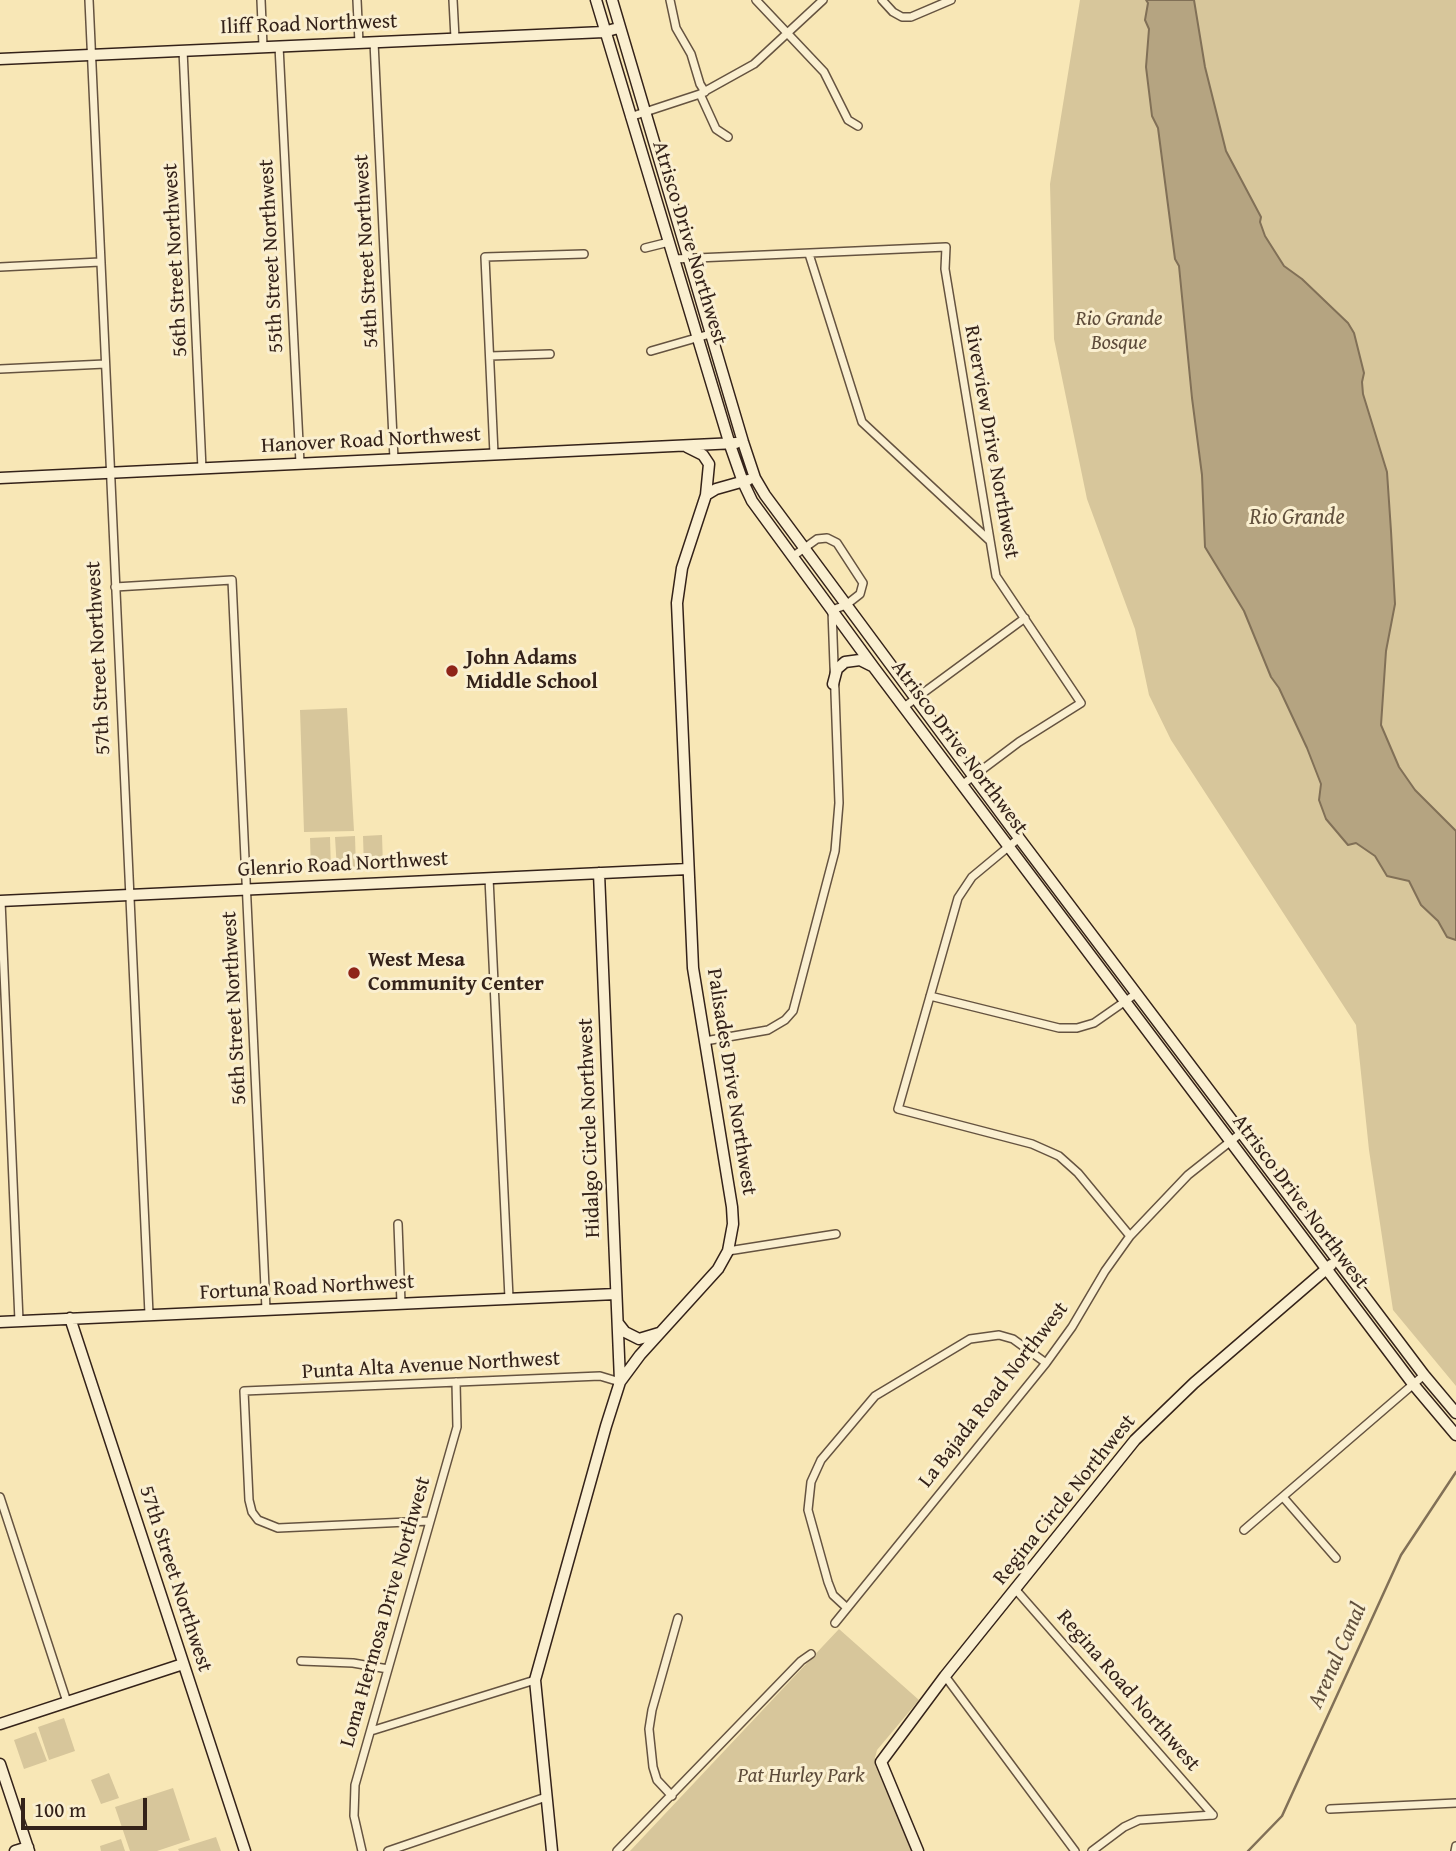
<!DOCTYPE html>
<style>
body{margin:0}
#map{position:relative;width:1456px;height:1851px;overflow:hidden;background:#f8e7b6;font-family:"Gentium Book Plus",serif}
canvas{display:block}
.scale{position:absolute;left:21px;top:1798px;width:126px;height:32px;box-sizing:border-box;border:4px solid #342219;border-top:0;padding-left:9px;font-size:21px;line-height:24px;white-space:nowrap;color:#342219;-webkit-text-stroke:5px #faefd0;paint-order:stroke}
</style>
<div id="map">
<canvas width="1456" height="1851"></canvas>
<div class="scale">100 m</div>
</div>
<script>
const ctx = document.querySelector('canvas').getContext('2d');
ctx.lineJoin = 'round';
function fillPath(path, color) { ctx.fillStyle = color; ctx.fill(path, 'evenodd'); }
const shape = rows => new Path2D(rows.map(r => 'M' + r).join(''));
function trace(path, color, width, dash) { ctx.strokeStyle = color; ctx.lineWidth = width; ctx.lineCap = dash ? 'butt' : 'round'; ctx.setLineDash(dash || []); ctx.stroke(path); }
function write(font, color, halo, rows, align = 'center') {
  ctx.font = font + ' "Gentium Book Plus",serif'; ctx.lineWidth = 6; ctx.setLineDash([]); ctx.textBaseline = 'middle'; ctx.strokeStyle = halo; ctx.fillStyle = color; for (const [text, x, y, turn = 0] of rows) {
    ctx.save(); ctx.translate(x, y); ctx.rotate((+turn || 0) * Math.PI / 180); ctx.textAlign = isNaN(turn) ? turn : align; if (halo) ctx.strokeText(text, 0, 0); ctx.fillText(text, 0, 0); ctx.restore();
  }
}
const green = shape([
 [1080,0,1146,0,1148,3,1145,20,1149,29,1146,67,1152,116,1158,128,1175,259,1179,266,1192,398,1202,475,1205,547,1244,611,1271,677,1279,688,1307,748,1321,784,1319,800,1356,843,1375,856,1387,876,1409,880,1421,905,1438,921,1447,937,1456,940,1456,1386,1393,1310,1369,1150,1356,1025,1171,740,1149,695,1135,629,1087,499,1054,339,1050,184],
 [1194,0,1456,0,1456,831,1415,790,1399,767,1381,725,1386,651,1395,604,1391,531,1387,472,1363,394,1362,382,1364,373,1354,333,1302,279,1284,266,1265,236,1226,151,1205,67],
 [347,708,354,831,304,832,300,710],
 [382,835,383,867,364,868,363,836],
 [355,836,356,869,337,870,335,837],
 [330,837,331,870,311,871,310,838],
 [839,1629,919,1700,877,1750,875,1758,875,1765,912,1851,630,1851],
 [64,1718,75,1751,49,1760,38,1727],
 [36,1732,47,1761,24,1769,14,1740],
 [109,1773,119,1798,101,1804,91,1780],
 [173,1788,190,1840,157,1851,130,1851,115,1807],
 [216,1837,221,1851,179,1851,178,1849],
 [121,1839,125,1851,101,1851,100,1846]
]);
const water = shape([
 [1146,0,1194,0,1205,67,1226,151,1261,217,1260,222,1265,236,1284,266,1302,279,1348,323,1354,333,1364,373,1362,382,1363,394,1387,472,1391,531,1395,604,1386,651,1381,725,1399,767,1415,790,1456,831,1456,940,1447,937,1438,921,1421,905,1409,881,1387,876,1375,856,1356,843,1348,845,1326,819,1319,800,1321,784,1307,748,1279,688,1271,677,1244,611,1205,547,1202,475,1192,398,1179,266,1175,259,1158,128,1152,116,1146,67,1149,29,1145,20,1148,3,1146,0]
]);
const stream = shape([
 [1248,1851,1282,1816,1401,1555,1456,1472]
]);
const street = shape([
 [89,0,149,1314],
 [261,0,263,46],
 [357,0,359,43],
 [453,0,455,38],
 [670,0,676,28,691,54,700,84,705,92],
 [756,0,824,72,848,120,858,126],
 [882,0,893,12,902,17,911,17,951,0],
 [374,42,394,459],
 [279,46,300,463],
 [183,50,202,469],
 [700,94,716,129,728,137],
 [630,117,700,94,754,64,823,0],
 [645,248,669,242],
 [809,254,862,422,990,541],
 [674,259,946,247,945,269,996,576,1081,703,1019,742,963,784],
 [0,267,100,262],
 [651,351,710,334],
 [490,356,550,354],
 [0,369,105,364],
 [494,454,485,257,584,254],
 [115,587,232,580,266,1309],
 [904,707,1025,618],
 [1019,838,972,877,958,898,898,1109,1032,1144,1059,1156,1078,1173,1130,1236],
 [489,878,509,1298],
 [1,901,19,1321],
 [930,996,1059,1028,1077,1028,1094,1023,1137,993],
 [705,1041,768,1030,785,1020,793,1011,835,851,839,803,832,610,846,605,860,594,863,583,837,543,827,538,817,539,792,557],
 [398,1224,401,1303],
 [728,1251,836,1234],
 [0,1497,67,1702],
 [1283,1497,1336,1558],
 [429,1521,278,1528,258,1520,252,1512,249,1500,244,1391,600,1376,620,1382],
 [1244,1530,1424,1375],
 [1016,1590,1213,1815],
 [847,1608,833,1595,828,1582,808,1510,811,1482,821,1460,875,1396,970,1339,999,1335,1013,1339,1046,1363],
 [835,1623,1046,1363,1072,1327,1105,1271,1130,1236,1188,1175,1241,1133],
 [301,1661,353,1663,388,1669],
 [945,1676,1075,1851],
 [371,1731,535,1680],
 [672,1796,657,1780,653,1767,649,1729,652,1710,678,1618],
 [1330,1809,1456,1803],
 [362,1851,354,1816,355,1785,457,1427,456,1382],
 [388,1851,546,1797],
 [617,1851,801,1661,811,1654],
 [1092,1851,1124,1827,1139,1820,1213,1815],
 [1455,1851,1456,1846]
]);
const secondary = shape([
 [596,0,730,445,743,482,752,501,875,669,1413,1384,1456,1435],
 [612,0,743,442,755,478,765,495,1019,838,1424,1375,1456,1413],
 [0,59,604,32,618,28],
 [0,478,736,443],
 [706,495,716,489,748,480],
 [833,684,837,669,845,662,860,660,872,666],
 [599,873,620,1381],
 [0,901,688,869],
 [70,1318,245,1851],
 [0,1322,616,1294],
 [618,1323,625,1332,639,1339,659,1333],
 [0,1724,183,1664],
 [0,1764,29,1851],
 [15,1851,28,1847],
 [552,1851,535,1680,606,1426,620,1382,640,1355,718,1269,728,1251,733,1224,732,1207,693,968,677,603,682,568,706,495,709,464,703,455,687,447],
 [918,1851,881,1762,945,1676,1135,1440,1194,1383,1331,1265]
]);
const markers = [
 [452,671,7,"#8f2418"],
 [354,973,7,"#8f2418"]
];
const streetNames = [
 ["Iliff Road Northwest",309,25,-2],
 ["Atrisco Drive Northwest",689,243,73],
 ["54th Street Northwest",367,251,-93],
 ["55th Street Northwest",272,256,-93],
 ["56th Street Northwest",176,260,-93],
 ["Hanover Road Northwest",371,441,-3],
 ["Riverview Drive Northwest",991,442,80],
 ["57th Street Northwest",99,658,-93],
 ["Atrisco Drive Northwest",959,748,53],
 ["Glenrio Road Northwest",343,865,-3],
 ["56th Street Northwest",235,1008,-93],
 ["Palisades Drive Northwest",731,1082,81],
 ["Hidalgo Circle Northwest",590,1128,-92],
 ["Atrisco Drive Northwest",1300,1202,53],
 ["Fortuna Road Northwest",307,1288,-3],
 ["Punta Alta Avenue Northwest",431,1366,-3],
 ["La Bajada Road Northwest",994,1395,-52],
 ["Regina Circle Northwest",1065,1500,-51],
 ["57th Street Northwest",175,1579,72],
 ["Loma Hermosa Drive Northwest",386,1612,-74],
 ["Regina Road Northwest",1128,1691,49]
];
const parkNames = [
 ["Rio Grande",1119,320],
 ["Bosque",1119,344],
 ["Pat Hurley Park",801,1777]
];
const poiNames = [
 ["John Adams",466,659],
 ["Middle School",466,683],
 ["West Mesa",368,961],
 ["Community Center",368,985]
];
const waterNames = [
 ["Rio Grande",1297,518],
 ["Arenal Canal",1338,1656,-66]
];
fillPath(green, '#d7c69b');
fillPath(water, '#b5a481');
trace(water, '#817057', 2);
trace(stream, '#817057', 2.5);
trace(street, '#655340', 10);
trace(secondary, '#342219', 13);
trace(street, '#faefd0', 7);
trace(secondary, '#faefd0', 10);
for (const [x, y, r, color] of markers) { const dot = new Path2D(); dot.arc(x, y, r, 0, 2 * Math.PI); ctx.fillStyle = color; ctx.fill(dot); trace(dot, '#faefd0', 2.5); }
write('21px', '#342219', '#faefd0', streetNames);
write('italic 21px', '#5d4b3a', '#faefd0', parkNames);
write('bold 21px', '#342219', '#faefd0', poiNames, 'left');
write('italic 23px', '#61503d', '#faefd0', waterNames);
</script>
